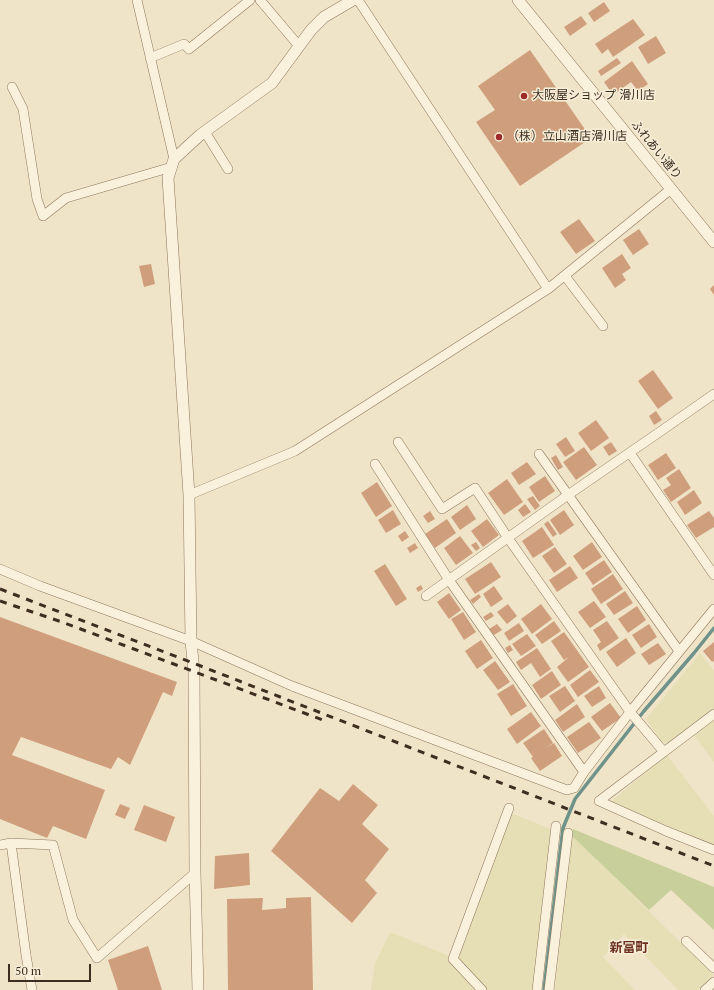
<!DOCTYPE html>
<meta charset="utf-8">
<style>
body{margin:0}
#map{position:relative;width:714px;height:990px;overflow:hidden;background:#f0e4c8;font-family:"PT Serif",serif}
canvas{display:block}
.scale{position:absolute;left:8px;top:964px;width:83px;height:18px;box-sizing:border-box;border:2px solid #3d2e20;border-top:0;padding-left:5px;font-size:12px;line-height:14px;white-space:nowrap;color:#3d2e20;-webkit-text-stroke:3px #f7eed8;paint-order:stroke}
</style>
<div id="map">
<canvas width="714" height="990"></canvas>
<div class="scale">50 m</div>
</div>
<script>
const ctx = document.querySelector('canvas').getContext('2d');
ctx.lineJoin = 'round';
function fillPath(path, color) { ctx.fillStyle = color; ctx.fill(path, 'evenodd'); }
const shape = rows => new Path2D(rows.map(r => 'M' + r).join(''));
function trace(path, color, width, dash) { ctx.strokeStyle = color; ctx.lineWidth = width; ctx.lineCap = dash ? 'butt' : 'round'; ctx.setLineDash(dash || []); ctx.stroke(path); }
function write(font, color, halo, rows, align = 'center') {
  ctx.font = font + ' "PT Serif","Noto Sans JP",serif'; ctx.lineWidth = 3; ctx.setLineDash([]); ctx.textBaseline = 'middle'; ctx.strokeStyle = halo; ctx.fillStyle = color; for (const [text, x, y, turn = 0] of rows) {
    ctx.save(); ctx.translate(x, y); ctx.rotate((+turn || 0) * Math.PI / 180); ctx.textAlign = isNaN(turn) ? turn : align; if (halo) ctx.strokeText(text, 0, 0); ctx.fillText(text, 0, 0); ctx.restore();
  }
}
const farmland = shape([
 [700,653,714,670,714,709,669,743,662,742,646,719],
 [714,720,714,762,694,735],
 [667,755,714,816,714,845,610,802],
 [511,813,551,829,534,990,487,990,456,958],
 [571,835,714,975,698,990,678,990,624,934,603,957,635,990,555,990],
 [390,932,447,955,478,990,371,990,375,964]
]);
const green = shape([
 [573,829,714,887,714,930,671,890,649,910,571,835]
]);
const stream = shape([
 [544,990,563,828,575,799,644,711,694,653,714,628]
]);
const building = shape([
 [604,2,610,11,594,22,588,13],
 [581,16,587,24,570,36,564,27],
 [633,19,645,35,613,57,608,49,602,54,595,44],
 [656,36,666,53,648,64,638,47],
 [530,50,591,138,520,186,476,122,495,110,478,86],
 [617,58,621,63,601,76,598,71],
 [632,61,648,84,638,91,631,82,613,95,604,82],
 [579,219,595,241,576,254,560,232],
 [639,229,649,244,633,255,623,240],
 [622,254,631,268,622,274,626,280,615,288,602,268],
 [151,264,155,284,144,287,139,266],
 [714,285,714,295,710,289],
 [653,370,673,398,658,409,638,381],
 [656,411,662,420,654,425,649,416],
 [596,420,609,438,591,451,578,433],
 [566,437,575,451,565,457,556,444],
 [611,442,617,451,609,456,603,447],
 [584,447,597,465,576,480,563,462],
 [666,453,676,468,658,480,648,465],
 [556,455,563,467,558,470,551,458],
 [527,462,536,474,519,485,511,473],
 [679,469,691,488,671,502,663,490,671,485,666,478],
 [545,476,555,491,539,502,529,487],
 [507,479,523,502,504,515,488,493],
 [377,482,392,506,376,517,361,493],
 [694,490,702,503,685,515,677,502],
 [533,496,540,506,535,510,527,499],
 [525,504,531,512,523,517,518,510],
 [467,505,476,519,460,530,451,517],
 [393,510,401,524,386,533,378,520],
 [564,510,574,525,560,535,550,520],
 [430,511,435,519,428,523,423,516],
 [709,511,714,518,714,527,696,538,687,525],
 [447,519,456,533,435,548,425,534],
 [487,519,499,535,483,547,471,531],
 [548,521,557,534,553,537,544,524],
 [542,527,554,545,533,558,522,541],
 [405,531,409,537,402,542,398,536],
 [460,536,473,553,456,565,444,548],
 [476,542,480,548,476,551,471,545],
 [592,542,602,557,583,570,573,556],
 [415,543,418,548,410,553,407,548],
 [555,547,567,564,554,573,542,556],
 [604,560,612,572,593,585,585,573],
 [491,562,501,577,475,594,465,579],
 [385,564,407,599,396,606,374,571],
 [570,566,578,578,557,592,549,580],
 [613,574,623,589,601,604,591,589],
 [421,585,423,589,418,592,416,588],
 [494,586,503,599,491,607,483,594],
 [625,591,633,603,614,615,606,604],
 [449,593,461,610,449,619,437,602],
 [479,594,481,597,473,604,470,600],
 [594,601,606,617,590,628,578,612],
 [508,604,517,616,507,624,497,612],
 [541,604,552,619,532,634,521,619],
 [637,606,646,620,628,633,618,619],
 [463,612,476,632,464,640,451,619],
 [491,612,494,616,486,621,483,617],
 [0,617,177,682,172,696,163,692,130,765,118,757,111,769,21,737,12,755,105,790,86,839,53,826,47,838,0,819],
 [554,621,561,631,542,644,535,635],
 [607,621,619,638,600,651,597,645,601,642,593,630],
 [519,623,524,631,509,641,504,633],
 [497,624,502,630,494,635,489,629],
 [649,624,657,637,641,648,632,635],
 [564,632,589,667,568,682,557,667,569,657,564,660,551,641],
 [527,634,536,646,521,656,512,644],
 [626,638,636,653,617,667,606,652],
 [481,640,493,658,477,669,465,651],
 [714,642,714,661,712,662,703,651],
 [658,643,666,654,649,665,641,654],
 [510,645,513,650,508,653,505,648],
 [537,648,551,669,540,677,531,663,521,670,516,662],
 [495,661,510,682,498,690,483,670],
 [590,670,599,682,578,697,570,685],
 [552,671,561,685,541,699,532,685],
 [513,684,527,706,511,716,497,694],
 [565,686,575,701,560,712,549,696],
 [599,686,606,698,592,707,584,696],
 [610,703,621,718,602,731,591,717],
 [577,704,585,717,563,732,555,720],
 [531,712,541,726,517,744,507,729],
 [589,722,601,738,578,753,567,737],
 [544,729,553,743,546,748,554,743,562,756,540,771,531,758,533,757,523,743],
 [353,784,378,805,362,824,389,849,365,880,377,893,352,923,271,851,320,788,339,801],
 [120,804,130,808,125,819,115,815],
 [144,805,175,817,166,842,134,830],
 [249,853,250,885,214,889,215,856],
 [311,897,313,990,228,990,227,899,263,898,262,910,286,908,286,898],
 [148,946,162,990,118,990,108,960]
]);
const minor = shape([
 [137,0,174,159],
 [260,0,299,46],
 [358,0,548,289],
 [150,58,184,44,189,49,250,0],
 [12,87,23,109,37,199,43,216,66,198,172,167],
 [205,132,228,169],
 [565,276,603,326],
 [398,442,442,509,475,488,508,538,630,712,664,752],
 [630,453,714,575],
 [539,454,679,651],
 [375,464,449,580,584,772,630,712,714,609],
 [189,495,295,451,548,289,671,189],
 [0,569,40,586,191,641,292,686,567,790,574,788,584,772],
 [426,596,568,495,661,431,714,394],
 [714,714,599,801,666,831,714,850],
 [11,843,26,955,32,990],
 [0,845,11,843,53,845,73,920,97,958,195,873],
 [686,941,714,968],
 [482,990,453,959,509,808],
 [537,990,556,826],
 [549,990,568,833],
 [705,990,714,982]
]);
const tertiary = shape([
 [518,0,714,242],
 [198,990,195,873,194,672,191,641,189,495,168,178,174,159,200,135,272,83,311,30,324,17,353,0]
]);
const rail = shape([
 [0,589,193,663,714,866],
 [0,601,62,622,328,722]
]);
const markers = [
 [524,96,4,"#9e2a2b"],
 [499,137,4,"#9e2a2b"]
];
const poiNames = [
 ["大阪屋ショップ 滑川店",532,96],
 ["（株）立山酒店滑川店",507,137]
];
const streetNames = [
 ["ふれあい通り",656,150,51]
];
const neighbourhoodNames = [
 ["新富町",629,948]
];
fillPath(farmland, '#e6deb5');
fillPath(green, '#c9cf9b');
trace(stream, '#6f938a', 3.5);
fillPath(building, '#cf9f7d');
trace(minor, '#8d765c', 10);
trace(tertiary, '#8d765c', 12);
trace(minor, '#faf1dc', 9);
trace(tertiary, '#faf1dc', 11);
trace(rail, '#3d2e20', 3, [7, 7]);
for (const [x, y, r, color] of markers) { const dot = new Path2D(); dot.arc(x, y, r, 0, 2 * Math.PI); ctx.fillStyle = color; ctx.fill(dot); trace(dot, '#f7eed8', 1.5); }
write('12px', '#3d2e20', '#f7eed8', poiNames, 'left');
write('12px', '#3d2e20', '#f7eed8', streetNames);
write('bold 13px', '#6b2e1e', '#f7eed8', neighbourhoodNames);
</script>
